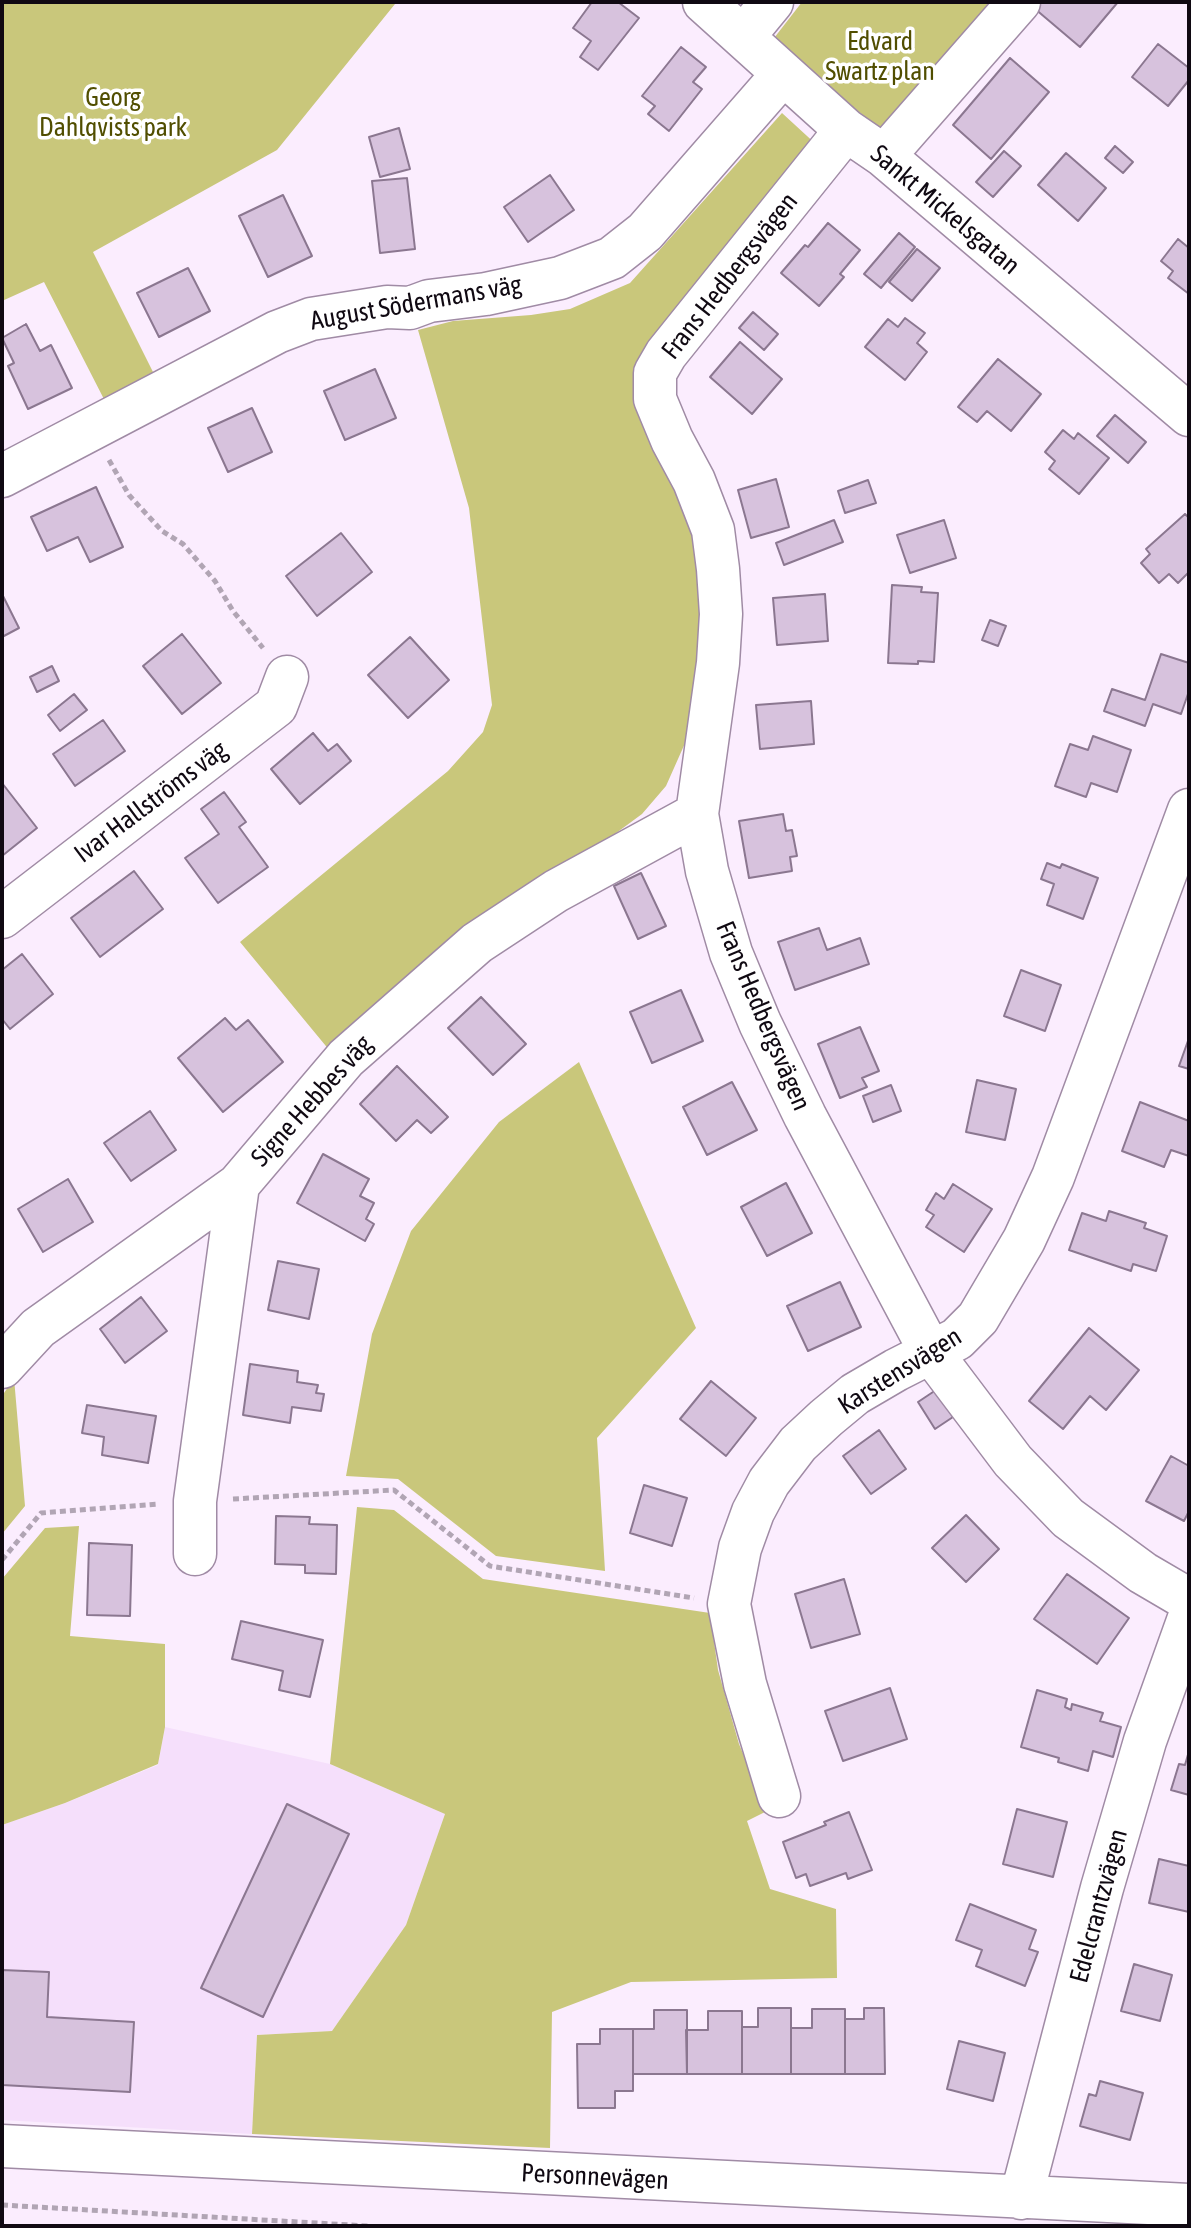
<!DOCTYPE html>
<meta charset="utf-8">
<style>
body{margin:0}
#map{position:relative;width:1191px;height:2228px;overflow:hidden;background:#fbedfe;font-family:"Asap Condensed",sans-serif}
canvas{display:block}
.frame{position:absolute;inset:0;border:4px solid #100912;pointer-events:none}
</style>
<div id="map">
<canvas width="1191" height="2228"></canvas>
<div class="frame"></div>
</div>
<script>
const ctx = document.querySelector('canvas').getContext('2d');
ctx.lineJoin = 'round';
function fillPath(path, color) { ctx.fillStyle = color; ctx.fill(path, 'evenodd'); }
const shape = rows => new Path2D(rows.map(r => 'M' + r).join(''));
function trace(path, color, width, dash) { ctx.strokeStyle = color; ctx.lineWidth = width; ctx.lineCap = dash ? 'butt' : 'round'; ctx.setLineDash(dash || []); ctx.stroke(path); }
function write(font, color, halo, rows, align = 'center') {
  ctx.font = font + ' "Asap Condensed",sans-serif'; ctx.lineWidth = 7; ctx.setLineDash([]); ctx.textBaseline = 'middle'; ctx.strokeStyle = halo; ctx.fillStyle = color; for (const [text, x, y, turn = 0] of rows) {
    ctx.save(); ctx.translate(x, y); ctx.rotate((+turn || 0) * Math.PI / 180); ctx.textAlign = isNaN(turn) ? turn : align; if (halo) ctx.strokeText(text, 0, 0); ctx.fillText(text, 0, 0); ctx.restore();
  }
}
const built = shape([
 [165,1727,330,1764,445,1814,406,1925,332,2031,257,2035,252,2134,2,2120,2,1825,65,1803,158,1765]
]);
const green = shape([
 [2,2,395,4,277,150,93,252,158,382,108,407,44,282,2,301],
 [802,2,994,2,888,135,771,42],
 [782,113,819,147,656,342,681,498,695,543,705,602,698,670,686,741,666,786,642,814,608,839,445,946,330,1051,240,942,448,771,483,732,492,705,469,508,418,330,453,321,531,315,570,309,630,283],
 [579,1062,696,1328,597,1438,605,1571,496,1556,398,1479,346,1476,372,1334,411,1231,499,1122],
 [14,1378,25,1506,2,1534,2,1396],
 [357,1507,394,1510,483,1579,710,1613,718,1670,739,1744,767,1811,747,1821,770,1889,836,1909,837,1978,631,1982,552,2012,550,2148,252,2134,257,2035,332,2031,406,1925,445,1814,330,1764],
 [79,1526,70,1636,165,1644,165,1727,158,1764,65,1803,2,1825,2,1579,45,1528]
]);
const building = shape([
 [592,2,618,2,639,18,598,70,580,57,591,41,573,28,592,2],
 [1039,2,1118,2,1080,47,1034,8,1039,2],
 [1158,44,1189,68,1189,80,1168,106,1132,77,1158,44],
 [681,47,706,67,693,82,702,89,669,131,648,114,655,106,642,96,681,47],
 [1010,58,1049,92,991,159,953,125,1010,58],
 [399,128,410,169,380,177,369,137,399,128],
 [1115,146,1133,162,1123,173,1105,158,1115,146],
 [1004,151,1021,166,993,197,976,182,1004,151],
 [1066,153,1106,188,1078,221,1038,185,1066,153],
 [550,175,574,210,528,242,504,207,550,175],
 [407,178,415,249,380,253,372,181,407,178],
 [283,195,312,256,268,277,239,216,283,195],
 [828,223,860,250,840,274,844,277,819,306,781,273,805,245,808,247,828,223],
 [899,233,915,247,881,288,864,274,899,233],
 [1178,239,1189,248,1189,294,1168,278,1173,271,1161,261,1178,239],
 [917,249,940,268,912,301,889,282,917,249],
 [188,268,210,311,159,337,137,293,188,268],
 [753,312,778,334,764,350,739,328,753,312],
 [905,318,925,333,917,343,927,352,905,380,865,347,888,319,898,327,905,318],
 [26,324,40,351,51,345,72,388,28,409,8,366,14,363,2,338,26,324],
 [740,342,782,379,752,414,710,377,740,342],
 [998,359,1041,394,1011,431,987,411,977,422,958,407,998,359],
 [375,369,396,418,345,440,324,391,375,369],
 [252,408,272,452,228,472,208,428,252,408],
 [1115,415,1146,442,1128,463,1097,436,1115,415],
 [1063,430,1074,439,1078,433,1109,458,1079,494,1049,469,1055,461,1045,452,1063,430],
 [776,479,789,527,751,538,738,490,776,479],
 [868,480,876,503,845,513,838,491,868,480],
 [96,487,123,547,90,562,78,537,47,551,31,517,96,487],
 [1185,514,1189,518,1189,572,1178,583,1169,574,1159,583,1141,563,1150,554,1146,549,1185,514],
 [834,520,843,542,784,565,776,543,834,520],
 [944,520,956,558,910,573,897,535,944,520],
 [341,533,372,572,317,616,286,576,341,533],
 [892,585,922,587,921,592,938,593,934,662,918,661,918,664,888,663,892,585],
 [2,594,19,628,2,637,2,594],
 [825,594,828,641,777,645,773,598,825,594],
 [990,620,1006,626,998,646,982,640,990,620],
 [182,634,221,683,182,714,143,666,182,634],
 [410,637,449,680,408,718,368,675,410,637],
 [1161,654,1189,663,1189,691,1181,714,1153,704,1145,726,1104,711,1112,689,1145,700,1161,654],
 [52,666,59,681,37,692,30,677,52,666],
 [74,694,87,710,60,731,48,715,74,694],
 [811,701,814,744,760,749,756,705,811,701],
 [103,720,125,751,75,786,53,754,103,720],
 [313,733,328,751,337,744,351,761,300,804,271,769,313,733],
 [1093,736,1131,750,1117,792,1091,783,1086,797,1055,786,1070,744,1088,750,1093,736],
 [2,783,37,828,2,856,2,783],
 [224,792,246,822,239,827,268,867,218,903,185,858,219,834,201,809,224,792],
 [783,814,786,831,792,830,797,856,790,857,792,871,749,878,739,821,783,814],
 [1047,863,1060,868,1062,864,1098,878,1083,919,1047,905,1054,884,1041,879,1047,863],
 [134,871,163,909,100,957,71,918,134,871],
 [641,873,666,926,638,939,614,886,641,873],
 [819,928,827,950,860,938,869,964,795,990,778,942,819,928],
 [22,954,53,994,10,1029,2,1019,2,970,22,954],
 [1021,970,1061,985,1045,1031,1004,1016,1021,970],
 [681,990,703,1041,652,1063,630,1012,681,990],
 [481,997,526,1044,493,1075,448,1028,481,997],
 [225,1018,236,1030,248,1020,283,1062,223,1112,178,1058,225,1018],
 [860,1027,879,1071,862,1078,867,1087,840,1098,818,1044,860,1027],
 [1189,1038,1189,1069,1179,1066,1189,1038],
 [397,1066,448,1117,431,1133,417,1120,396,1141,360,1104,397,1066],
 [977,1080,1016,1089,1005,1140,966,1132,977,1080],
 [732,1082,757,1130,707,1155,683,1107,732,1082],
 [891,1085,901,1111,873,1122,863,1096,891,1085],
 [1140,1102,1189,1121,1189,1156,1171,1150,1164,1167,1122,1151,1140,1102],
 [150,1111,176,1150,131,1181,104,1143,150,1111],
 [323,1154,369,1179,360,1196,374,1203,366,1219,374,1224,365,1241,297,1203,323,1154],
 [68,1179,93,1222,43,1252,18,1209,68,1179],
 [786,1183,812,1233,767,1256,741,1207,786,1183],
 [953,1184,992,1209,964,1252,926,1227,934,1215,926,1210,936,1193,944,1199,953,1184],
 [1109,1211,1146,1223,1144,1228,1167,1236,1156,1271,1133,1264,1131,1271,1069,1250,1082,1213,1106,1221,1109,1211],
 [278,1261,319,1269,309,1319,268,1310,278,1261],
 [840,1282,861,1327,808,1351,787,1306,840,1282],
 [141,1297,167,1331,125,1363,100,1329,141,1297],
 [1089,1328,1139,1370,1106,1410,1090,1396,1063,1429,1029,1401,1089,1328],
 [250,1364,298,1371,297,1382,318,1385,316,1393,324,1394,321,1411,292,1407,290,1423,243,1415,250,1364],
 [711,1381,756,1418,726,1456,680,1419,711,1381],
 [936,1390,953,1417,935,1429,918,1402,936,1390],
 [87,1405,156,1416,148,1463,102,1455,104,1437,82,1433,87,1405],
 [879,1430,906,1469,871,1494,843,1456,879,1430],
 [1171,1456,1189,1466,1189,1511,1184,1521,1146,1501,1171,1456],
 [644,1485,687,1498,672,1546,630,1533,644,1485],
 [966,1515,999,1549,966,1582,932,1548,966,1515],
 [276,1516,310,1517,309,1524,337,1525,336,1574,305,1573,305,1565,275,1564,276,1516],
 [89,1543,132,1545,130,1616,87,1615,89,1543],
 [1067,1574,1129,1618,1097,1664,1034,1619,1067,1574],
 [844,1579,860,1634,811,1648,795,1594,844,1579],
 [241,1621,323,1640,310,1697,279,1690,283,1671,232,1659,241,1621],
 [890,1688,907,1739,843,1761,825,1711,890,1688],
 [1037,1690,1067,1699,1065,1707,1071,1710,1072,1704,1103,1713,1100,1721,1121,1727,1113,1757,1093,1751,1088,1771,1058,1762,1059,1758,1021,1747,1037,1690],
 [1189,1751,1189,1795,1171,1790,1179,1764,1185,1765,1189,1751],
 [287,1804,349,1834,263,2017,201,1988,287,1804],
 [1017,1809,1067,1822,1053,1877,1003,1864,1017,1809],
 [849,1812,872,1870,848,1879,846,1873,810,1886,806,1874,796,1878,783,1842,826,1825,824,1822,849,1812],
 [1159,1859,1189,1866,1189,1912,1149,1903,1159,1859],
 [970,1904,1036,1930,1029,1949,1038,1952,1025,1986,976,1966,982,1950,956,1940,970,1904],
 [1134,1964,1172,1975,1160,2021,1121,2011,1134,1964],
 [2,1970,49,1972,47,2017,134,2022,130,2092,2,2085,2,1970],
 [758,2008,791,2008,791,2074,742,2074,742,2027,758,2027,758,2008],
 [864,2008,884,2008,885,2074,845,2074,845,2019,864,2019,864,2008],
 [812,2009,845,2009,845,2074,791,2074,791,2028,812,2028,812,2009],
 [654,2010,687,2010,687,2074,633,2074,633,2029,654,2029,654,2010],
 [708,2011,742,2011,742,2074,687,2074,686,2030,708,2030,708,2011],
 [600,2029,633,2029,633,2091,615,2091,615,2108,578,2108,577,2044,600,2044,600,2029],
 [959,2041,1005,2053,993,2101,947,2089,959,2041],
 [1100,2081,1143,2093,1130,2140,1080,2126,1089,2094,1096,2096,1100,2081]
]);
const path = shape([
 [109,460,129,495,162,531,183,544,215,581,233,611,263,648],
 [233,1499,394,1490,490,1566,694,1598],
 [2,1560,41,1513,159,1504],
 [2,2205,368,2226]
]);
const minor = shape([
 [704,2,846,130,884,156,1189,415],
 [744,36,772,2],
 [846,130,666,354,655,373,655,399,672,440,694,481,713,530,718,569,721,614,718,663,697,814,707,871,731,953,760,1023,805,1116,930,1351,1013,1461,1068,1518,1143,1573,1189,1600],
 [884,156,1019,2],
 [2,476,277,332,311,319,387,307,410,308,429,301,486,294,560,278,612,258,645,232,783,74],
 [2,917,276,706,287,677],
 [2,1367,38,1328,238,1185],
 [195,1554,195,1501,238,1185,346,1058,477,943,556,891,697,814],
 [779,1796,745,1684,729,1604,740,1548,753,1512,769,1482,798,1444,826,1418,855,1394,896,1370,957,1339,978,1318,1024,1240,1053,1177,1189,810],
 [2,2146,1189,2205],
 [1021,2198,1102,1888,1145,1741,1189,1618]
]);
const parkNames = [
 ["Edvard",880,42],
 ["Swartz plan",880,72],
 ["Georg",113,98],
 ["Dahlqvists park",113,128]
];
const streetNames = [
 ["Sankt Mickelsgatan",945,210,40],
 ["Frans Hedbergsvägen",730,276,-52],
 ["August Södermans väg",416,303,-10],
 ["Ivar Hallströms väg",151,802,-37],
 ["Frans Hedbergsvägen",763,1016,67],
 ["Signe Hebbes väg",312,1101,-48],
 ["Karstensvägen",900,1371,-32],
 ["Edelcrantzvägen",1099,1906,-75],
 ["Personnevägen",595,2177,3]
];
fillPath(built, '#f5dffb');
fillPath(green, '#c9c77b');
fillPath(building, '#d7c2dd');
trace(building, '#8b7790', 2);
trace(minor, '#a08ba5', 45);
trace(path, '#b1a5b4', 5, [6, 4]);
trace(minor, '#fff', 42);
write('26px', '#514e00', '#fff', parkNames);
write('26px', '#100912', '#fff', streetNames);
</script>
